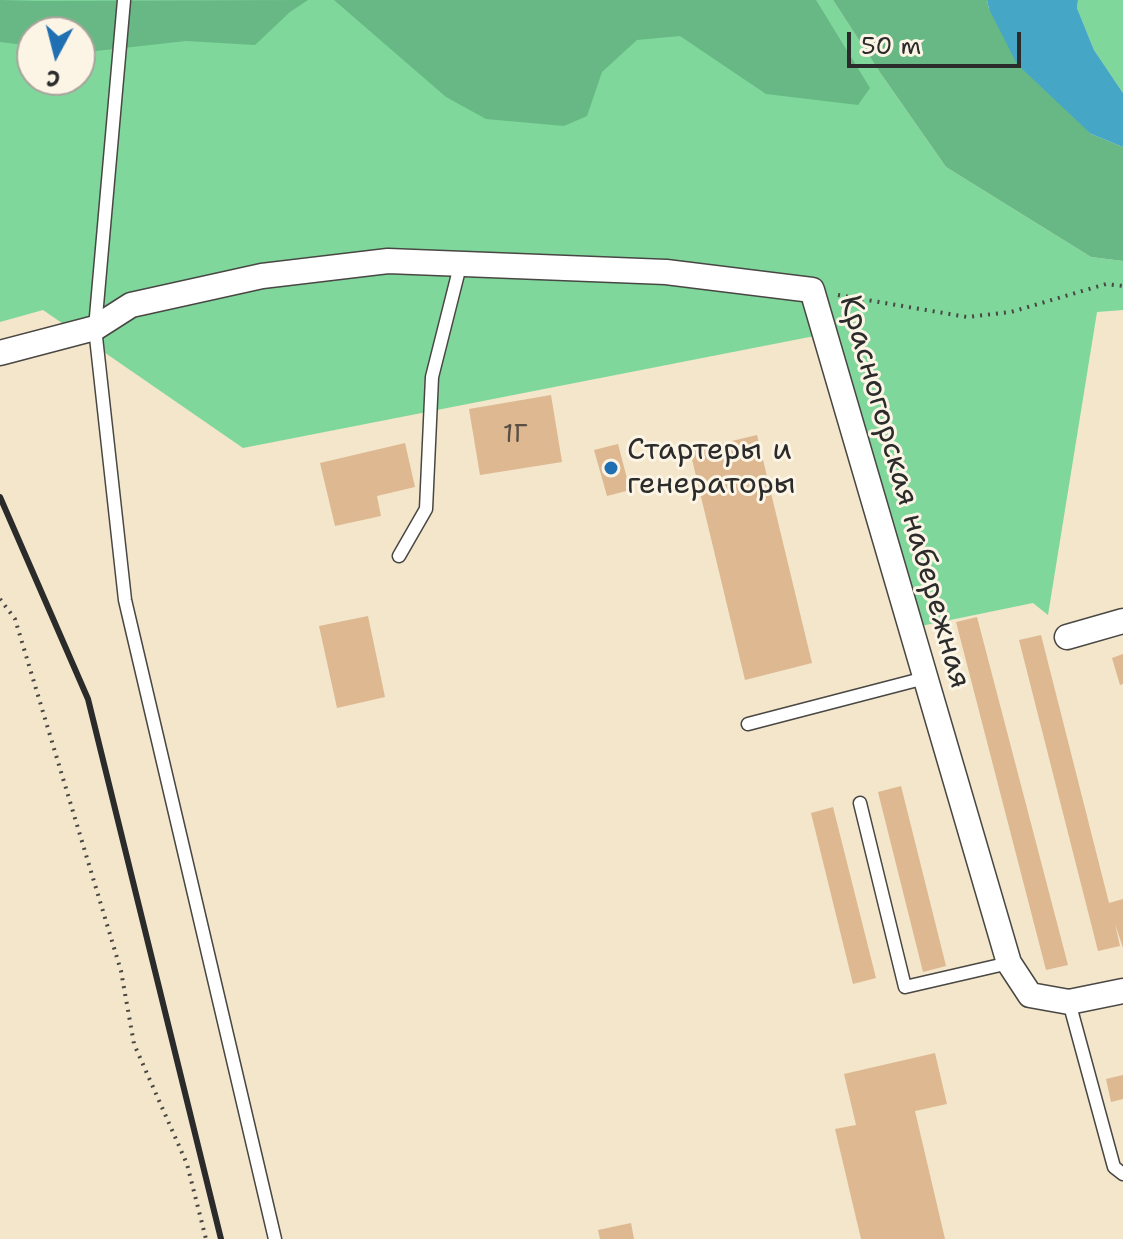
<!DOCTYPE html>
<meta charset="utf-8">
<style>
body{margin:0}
#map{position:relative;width:1123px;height:1239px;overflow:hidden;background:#f3e6ca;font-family:"Shantell Sans",sans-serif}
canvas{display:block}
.north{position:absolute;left:16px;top:16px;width:80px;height:80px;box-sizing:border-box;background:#fcf5e5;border:2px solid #a8a49b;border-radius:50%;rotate:187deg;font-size:22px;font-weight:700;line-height:32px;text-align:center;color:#2b2b2b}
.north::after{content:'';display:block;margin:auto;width:28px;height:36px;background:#1f6fb2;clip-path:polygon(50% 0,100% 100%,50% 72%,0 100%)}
.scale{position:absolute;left:847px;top:32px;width:174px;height:36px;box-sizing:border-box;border:4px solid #2b2b2b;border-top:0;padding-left:10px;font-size:24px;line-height:28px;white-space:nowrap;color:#2b2b2b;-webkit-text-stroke:6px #fcf5e5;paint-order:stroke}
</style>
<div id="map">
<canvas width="1123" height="1239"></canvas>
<div class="north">С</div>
<div class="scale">50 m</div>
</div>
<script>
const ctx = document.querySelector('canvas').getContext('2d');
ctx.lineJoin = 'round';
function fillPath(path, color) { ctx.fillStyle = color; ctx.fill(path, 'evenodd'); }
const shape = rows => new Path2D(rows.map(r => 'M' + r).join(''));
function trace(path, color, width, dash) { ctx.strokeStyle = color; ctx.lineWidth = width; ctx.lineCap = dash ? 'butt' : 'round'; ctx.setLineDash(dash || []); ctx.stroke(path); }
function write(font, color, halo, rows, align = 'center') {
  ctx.font = font + ' "Shantell Sans",sans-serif'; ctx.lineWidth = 6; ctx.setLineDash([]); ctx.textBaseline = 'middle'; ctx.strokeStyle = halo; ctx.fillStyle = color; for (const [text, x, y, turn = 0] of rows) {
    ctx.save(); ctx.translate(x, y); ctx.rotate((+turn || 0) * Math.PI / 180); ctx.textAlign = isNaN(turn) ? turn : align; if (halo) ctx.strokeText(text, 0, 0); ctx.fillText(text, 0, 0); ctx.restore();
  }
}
const green = shape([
 [0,0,833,0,879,71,946,167,1091,257,1123,261,1123,310,1097,312,1048,615,1033,603,916,627,835,332,243,448,43,310,0,322],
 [32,32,80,32,80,80,32,80],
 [1078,0,1123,0,1123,93,1094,50,1077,8]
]);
const forest = shape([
 [0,0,37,1,308,0,290,12,255,45,186,41,87,52,80,51,80,32,32,32,32,46,0,42],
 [334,0,816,0,870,88,858,105,766,94,680,36,637,40,602,72,587,116,564,126,486,119,446,97],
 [833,0,987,0,989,9,1091,134,1123,147,1123,261,1091,257,946,167,879,71]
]);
const water = shape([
 [987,0,1078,0,1077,8,1094,50,1123,93,1123,147,1091,134,1017,64,989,9]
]);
const building = shape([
 [551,395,562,462,480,475,469,409],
 [757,435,812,663,745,680,690,451],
 [405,443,415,487,377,496,381,516,335,526,320,463],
 [618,444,630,490,607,496,594,450],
 [368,616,385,697,337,708,319,626],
 [977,617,1068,965,1046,970,956,622],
 [1041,635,1109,903,1123,899,1123,948,1115,924,1120,946,1098,951,1019,640],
 [1123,654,1123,684,1120,685,1112,658],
 [901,786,946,966,923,972,878,792],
 [833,807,876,978,853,984,811,813],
 [935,1053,947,1104,915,1111,945,1239,861,1239,835,1129,856,1125,844,1074],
 [1123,1075,1123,1099,1111,1102,1106,1079],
 [631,1223,634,1239,600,1239,598,1230]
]);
const path = shape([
 [838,295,967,317,1011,312,1106,284,1123,286],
 [0,599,15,619,121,971,134,1044,187,1164,206,1239]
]);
const lane = shape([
 [124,0,95,328,125,600,275,1239],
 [399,556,426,509,432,377,460,266],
 [748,724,925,678],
 [860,803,905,987,1009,963],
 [1069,1002,1114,1167,1123,1174]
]);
const street = shape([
 [0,353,95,328,131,305,262,276,388,261,666,272,812,290,1009,963,1030,995,1069,1002,1123,991],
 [1067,637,1123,621]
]);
const rail = shape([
 [0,497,88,699,221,1239]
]);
const markers = [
 [611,468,8,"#1f6fb2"]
];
const numberNames = [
 ["1Г",515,435]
];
const poiNames = [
 ["Стартеры и",627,451],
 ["генераторы",627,485]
];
const streetNames = [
 ["Краcногорская набережная",904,492,74]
];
fillPath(green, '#7fd79c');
fillPath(forest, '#67b884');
fillPath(water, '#45a7c5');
fillPath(building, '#ddb891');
trace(lane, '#494743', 15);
trace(street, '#494743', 27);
trace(path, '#494743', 4, [2, 6]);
trace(lane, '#fff', 12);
trace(street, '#fff', 24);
trace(rail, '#2b2b2b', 6);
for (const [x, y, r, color] of markers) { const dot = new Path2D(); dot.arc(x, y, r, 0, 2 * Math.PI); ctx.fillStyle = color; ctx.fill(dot); trace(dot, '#fcf5e5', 3); }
write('26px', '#584e44', null, numberNames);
write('30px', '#2b2b2b', '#fcf5e5', poiNames, 'left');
write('30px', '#2b2b2b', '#fcf5e5', streetNames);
</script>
